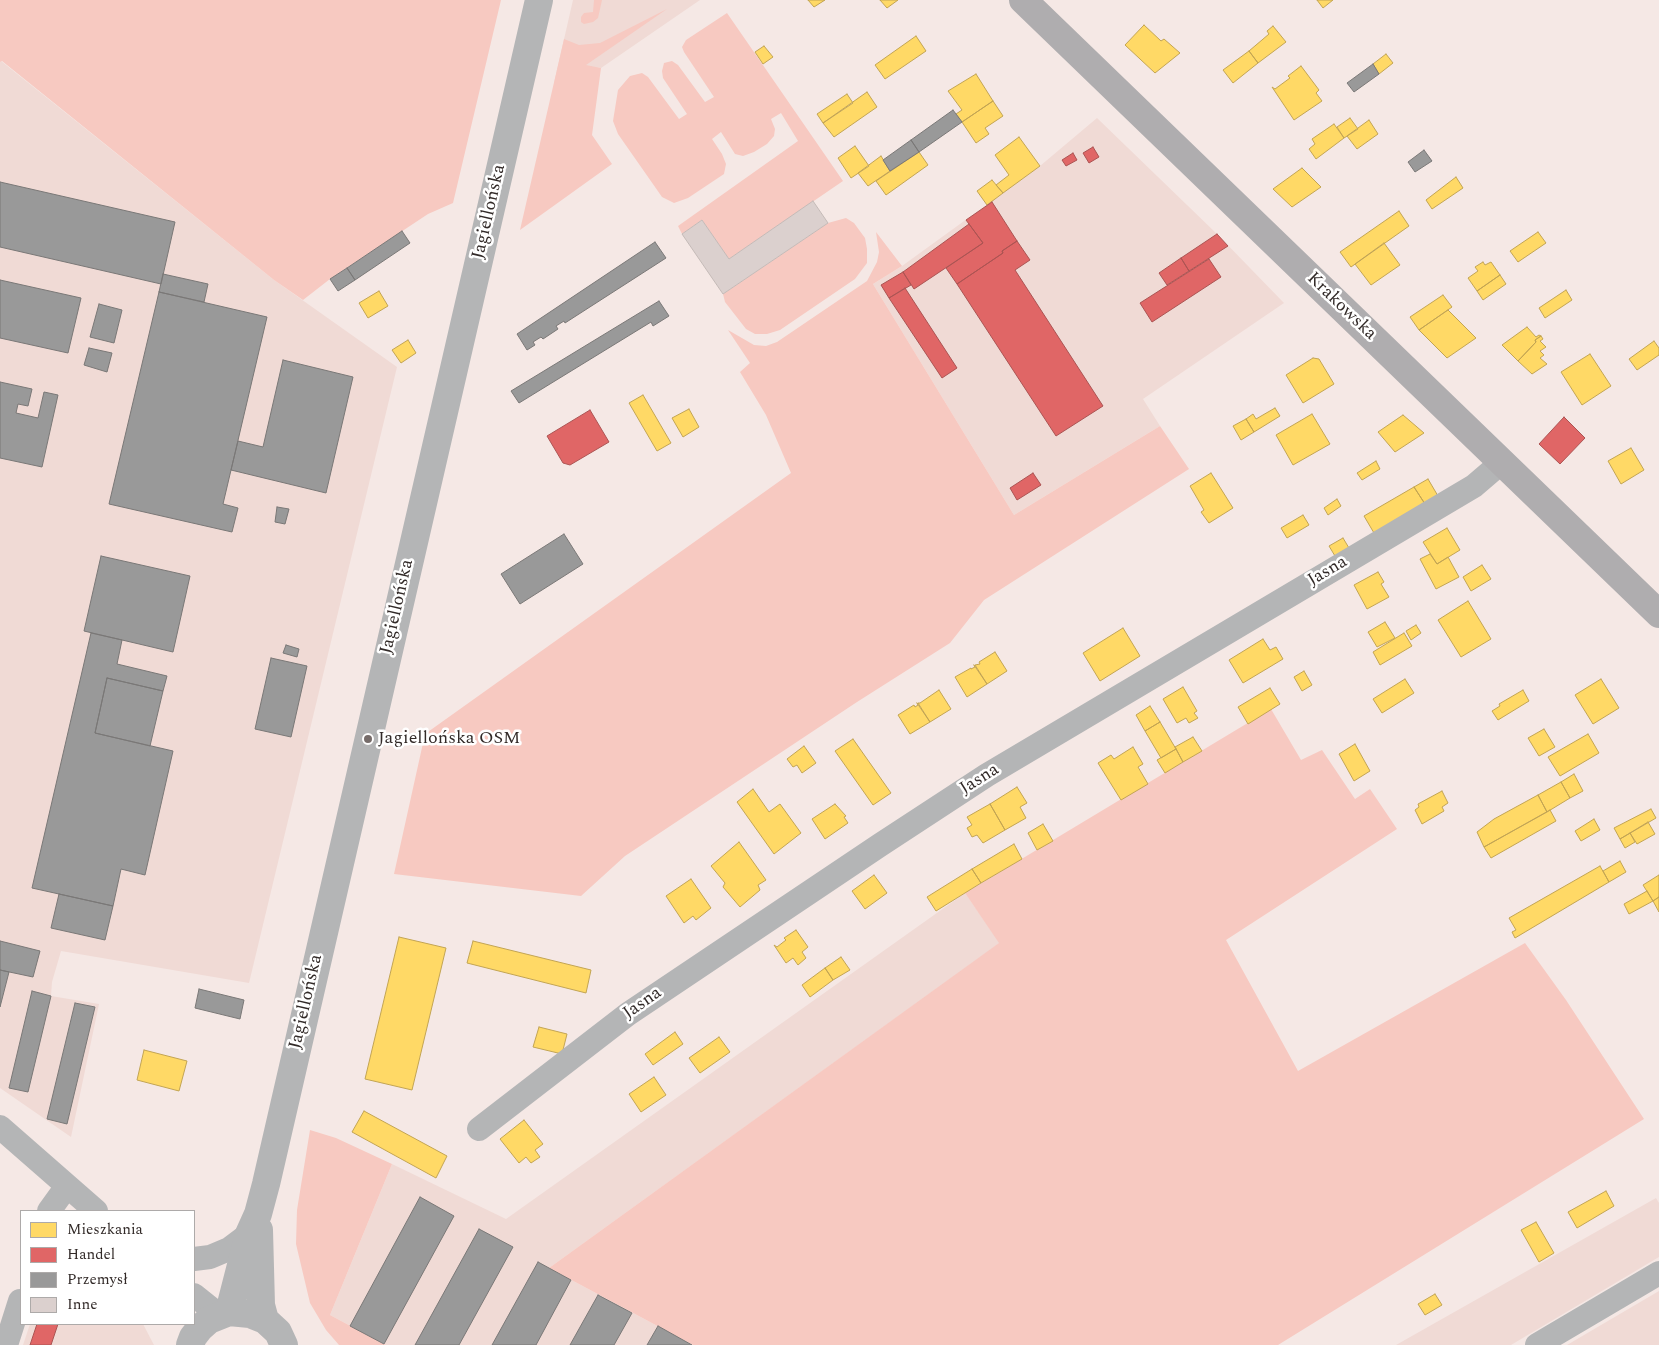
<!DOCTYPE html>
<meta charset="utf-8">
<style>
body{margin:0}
#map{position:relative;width:1659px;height:1345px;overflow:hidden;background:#f5e8e5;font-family:Spectral,serif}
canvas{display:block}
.legend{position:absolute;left:20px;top:1210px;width:175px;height:115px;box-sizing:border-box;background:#fff;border:1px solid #adaaa9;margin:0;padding:6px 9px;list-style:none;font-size:15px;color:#322a28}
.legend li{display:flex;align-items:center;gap:10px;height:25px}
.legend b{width:25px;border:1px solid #adaaa9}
</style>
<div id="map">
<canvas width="1659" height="1345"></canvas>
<ul class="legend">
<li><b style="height:14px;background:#ffd966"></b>Mieszkania</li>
<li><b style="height:14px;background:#e06666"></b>Handel</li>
<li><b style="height:14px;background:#999"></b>Przemysł</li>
<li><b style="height:14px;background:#dbd0ce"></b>Inne</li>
</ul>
</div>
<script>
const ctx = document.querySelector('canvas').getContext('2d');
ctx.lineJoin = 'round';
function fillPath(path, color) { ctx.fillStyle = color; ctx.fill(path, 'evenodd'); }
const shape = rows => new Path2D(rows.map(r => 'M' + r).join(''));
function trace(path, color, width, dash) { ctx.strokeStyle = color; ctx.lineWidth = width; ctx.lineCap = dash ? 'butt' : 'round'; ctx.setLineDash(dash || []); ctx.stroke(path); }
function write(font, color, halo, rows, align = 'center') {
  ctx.font = font + ' Spectral,serif'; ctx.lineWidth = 5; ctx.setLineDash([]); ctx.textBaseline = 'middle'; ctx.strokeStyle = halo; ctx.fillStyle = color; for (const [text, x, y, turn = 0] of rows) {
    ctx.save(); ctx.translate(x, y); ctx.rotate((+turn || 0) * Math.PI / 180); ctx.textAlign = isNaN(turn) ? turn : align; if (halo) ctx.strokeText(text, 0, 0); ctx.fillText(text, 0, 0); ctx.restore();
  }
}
const built = shape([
 [573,0,700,0,601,68,585,66,554,83],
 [1,61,274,280,397,367,249,983,61,951,52,982,51,996,99,1004,71,1137,0,1088,0,62],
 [1097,118,1217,234,1284,303,1143,399,1160,426,1014,515,873,284,902,266,1040,166],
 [965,893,1000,943,549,1268,693,1345,386,1345,330,1315,392,1164,506,1219],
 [1656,1198,1659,1203,1659,1257,1511,1345,1396,1345],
 [1659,1291,1659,1345,1567,1345],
 [30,1324,143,1324,154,1345,23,1345]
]);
const green = shape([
 [0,0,501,0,453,203,428,214,330,279,303,300,274,280,2,61,0,62],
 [594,0,602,0,598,18,593,22,584,24,581,22,581,17,584,13,593,12],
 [667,9,586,65,601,68,592,135,612,164,520,230,564,39,579,45,600,43],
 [727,13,843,181,729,259,702,220,682,234,678,226,798,141,781,113,771,119,775,129,774,136,767,144,754,152,743,156,735,154,721,132,712,139,722,154,726,164,724,174,688,198,674,203,662,197,618,134,613,121,618,90,630,76,642,73,648,77,679,119,687,114,663,78,662,71,664,63,672,61,678,65,705,102,714,97,684,52,682,47,686,40],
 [846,218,854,223,865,238,867,249,867,263,855,279,780,330,767,334,755,334,746,329,725,302,723,294,828,223],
 [876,232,902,266,873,284,1014,515,1160,426,1189,469,984,600,950,643,857,702,625,856,581,896,394,874,425,734,791,473,766,415,740,372,750,363,728,330,754,345,766,346,777,342,867,281,877,262,879,252],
 [1271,709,1301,760,1322,750,1355,799,1370,789,1397,829,1226,940,1298,1071,1525,943,1566,1000,1644,1119,1278,1345,693,1345,549,1268,999,943,965,893],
 [310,1130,336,1138,392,1164,330,1315,386,1345,339,1345,326,1330,310,1303,296,1244,297,1210]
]);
const homes = shape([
 [808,0,825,0,814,7,808,0],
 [880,0,898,0,887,8,880,0],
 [1317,0,1333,0,1323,8,1317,0],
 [1144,25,1161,41,1164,39,1180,53,1155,73,1125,45,1144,25],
 [1273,26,1286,42,1258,63,1249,51,1269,34,1267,31,1273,26],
 [916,36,926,51,885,79,875,65,916,36],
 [764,46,773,57,763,64,755,52,764,46],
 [1249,51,1258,63,1233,83,1223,70,1249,51],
 [1386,54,1393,63,1379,74,1373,64,1386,54],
 [1301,66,1319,90,1316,93,1322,101,1294,120,1272,87,1275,89,1290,78,1288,76,1301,66],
 [976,74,993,101,962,122,956,114,962,110,948,91,976,74],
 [867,92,877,107,834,137,823,123,867,92],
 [847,94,853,103,823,123,817,114,847,94],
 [993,101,1003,116,985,128,989,134,976,143,962,122,993,101],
 [1350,118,1358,129,1344,138,1337,127,1350,118],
 [1369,120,1378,134,1357,149,1347,136,1369,120],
 [1334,124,1344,138,1316,159,1309,149,1315,144,1312,139,1334,124],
 [1019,137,1040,166,1003,193,996,185,1009,175,995,155,1019,137],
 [855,146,869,166,851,178,838,158,855,146],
 [919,152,928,165,886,195,876,181,919,152],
 [881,156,890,171,868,186,858,173,881,156],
 [1302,168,1321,187,1292,207,1273,189,1302,168],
 [1456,177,1463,188,1432,209,1426,200,1456,177],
 [992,180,1003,193,987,205,977,191,992,180],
 [1399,211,1409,226,1351,267,1340,252,1399,211],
 [1538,232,1546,243,1518,262,1510,251,1538,232],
 [1384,243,1400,265,1371,285,1355,264,1384,243],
 [1483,262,1485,265,1491,262,1500,275,1477,291,1468,278,1478,271,1475,267,1483,262],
 [1500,275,1506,284,1483,300,1477,291,1500,275],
 [1566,290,1572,300,1545,318,1539,308,1566,290],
 [379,291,388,306,368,318,359,303,379,291],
 [1443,295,1452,307,1419,330,1410,317,1443,295],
 [1448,310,1476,338,1447,358,1419,330,1448,310],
 [1527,327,1536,337,1539,335,1541,336,1535,340,1536,342,1518,361,1502,345,1527,327],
 [1541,336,1543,339,1540,341,1546,347,1540,351,1544,355,1540,358,1547,364,1532,374,1518,361,1536,342,1535,340,1541,336],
 [408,340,416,353,401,363,392,350,408,340],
 [1654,341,1659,348,1659,355,1637,370,1629,359,1654,341],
 [1590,354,1611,386,1582,405,1561,372,1590,354],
 [1313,358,1319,359,1334,384,1303,403,1286,375,1313,358],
 [643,395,671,443,657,451,629,403,643,395],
 [1275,408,1280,416,1254,432,1246,419,1253,414,1256,419,1275,408],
 [689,409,699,427,683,437,672,418,689,409],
 [1312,414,1330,444,1293,465,1276,435,1312,414],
 [1403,415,1424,433,1395,452,1378,432,1403,415],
 [1246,419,1254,432,1241,440,1233,426,1246,419],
 [1631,448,1644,470,1621,484,1608,461,1631,448],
 [1376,461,1380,469,1362,480,1357,473,1376,461],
 [1211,473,1233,508,1209,523,1201,512,1204,510,1190,486,1211,473],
 [1428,479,1438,496,1425,504,1414,487,1428,479],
 [1414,487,1425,504,1374,533,1364,516,1414,487],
 [1337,499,1341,506,1328,515,1324,508,1337,499],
 [1303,515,1309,525,1287,538,1281,528,1303,515],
 [1447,528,1460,550,1437,564,1423,542,1447,528],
 [1343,538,1349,548,1335,556,1329,546,1343,538],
 [1430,554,1437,564,1448,557,1459,577,1436,589,1420,559,1430,554],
 [1482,565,1491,579,1471,591,1463,577,1482,565],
 [1378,572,1384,582,1381,584,1389,597,1367,609,1354,585,1378,572],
 [1468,601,1491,639,1461,657,1438,620,1468,601],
 [1385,622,1395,638,1377,647,1368,632,1385,622],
 [1416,625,1421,633,1411,640,1406,631,1416,625],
 [1123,628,1140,656,1100,681,1083,653,1123,628],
 [1404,633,1412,646,1380,665,1373,652,1404,633],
 [1263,639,1270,650,1276,647,1283,659,1243,683,1229,660,1263,639],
 [995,652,1007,671,987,684,975,665,980,664,979,662,995,652],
 [974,665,987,684,967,697,955,677,971,668,971,669,975,667,974,665],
 [1304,671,1312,685,1302,691,1294,677,1304,671],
 [1405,679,1414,693,1382,713,1373,699,1405,679],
 [1601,679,1619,708,1593,724,1575,695,1601,679],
 [1183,687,1197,711,1194,713,1198,718,1189,723,1186,718,1177,723,1163,699,1183,687],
 [1270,688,1280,704,1248,724,1238,707,1270,688],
 [939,690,951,709,930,722,918,703,920,703,939,690],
 [1523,690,1529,701,1498,720,1492,711,1500,706,1499,704,1523,690],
 [917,703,930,722,910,734,898,715,914,705,915,707,918,705,917,703],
 [1150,706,1160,722,1145,731,1136,715,1150,706],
 [1160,722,1176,749,1161,758,1145,731,1160,722],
 [1544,729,1555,747,1539,756,1528,738,1544,729],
 [1588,734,1599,753,1560,776,1548,757,1588,734],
 [1193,737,1202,751,1183,762,1175,747,1193,737],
 [853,739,891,793,873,805,835,751,853,739],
 [1355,744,1370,771,1354,781,1339,754,1355,744],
 [804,746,816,763,802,773,797,765,793,767,787,759,804,746],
 [1133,747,1143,764,1138,767,1148,784,1121,800,1098,763,1111,755,1114,759,1133,747],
 [1176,749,1183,762,1165,773,1157,760,1176,749],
 [1574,774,1583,791,1570,798,1561,782,1574,774],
 [1561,782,1570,798,1547,812,1538,795,1561,782],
 [1017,787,1027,803,1020,807,1026,818,1005,830,990,804,1017,787],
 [753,789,769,812,780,804,801,833,774,854,737,802,753,789],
 [1442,791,1448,803,1442,807,1444,811,1422,824,1415,810,1419,807,1418,804,1442,791],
 [1538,795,1547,812,1484,847,1477,832,1494,819,1538,795],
 [835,804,846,816,844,817,848,823,825,839,812,819,835,804],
 [990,804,1005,830,983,843,977,835,972,837,967,828,972,825,967,817,990,804],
 [1651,809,1656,818,1620,839,1614,828,1651,809],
 [1550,810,1556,821,1491,858,1484,847,1550,810],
 [1594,819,1600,830,1581,841,1575,831,1594,819],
 [1648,822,1655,834,1637,844,1630,833,1648,822],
 [1043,824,1053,841,1037,850,1028,833,1043,824],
 [1630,833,1635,842,1625,848,1620,839,1630,833],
 [739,842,766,880,758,885,760,890,740,907,723,887,725,883,711,866,739,842],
 [1014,844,1022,859,981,883,972,869,1014,844],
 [1620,861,1626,872,1609,882,1603,871,1620,861],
 [1600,866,1609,882,1515,938,1512,932,1516,930,1509,918,1600,866],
 [972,869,981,883,936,911,927,897,972,869],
 [874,875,887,893,865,909,852,891,874,875],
 [1659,875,1659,897,1653,901,1643,885,1659,875],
 [691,879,711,908,696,920,693,916,684,923,666,896,691,879],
 [1647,891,1653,901,1629,914,1624,904,1647,891],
 [1659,897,1659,912,1653,901,1659,897],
 [796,930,808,947,802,952,806,958,798,965,793,958,786,963,774,945,777,947,786,940,784,938,796,930],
 [399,937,446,948,412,1090,365,1079,399,937],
 [473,941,591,970,586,993,467,963,473,941],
 [841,957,850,970,833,980,825,968,841,957],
 [825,968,833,980,810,997,802,985,825,968],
 [539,1027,567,1034,562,1054,533,1047,539,1027],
 [675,1032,683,1044,653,1065,645,1054,675,1032],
 [719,1037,730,1052,700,1073,689,1058,719,1037],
 [144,1050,187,1061,179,1091,137,1080,144,1050],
 [654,1077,666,1095,641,1112,629,1094,654,1077],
 [364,1111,447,1156,436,1178,352,1132,364,1111],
 [524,1120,543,1144,535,1150,540,1157,531,1163,526,1157,519,1163,500,1139,524,1120],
 [1606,1191,1614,1206,1577,1228,1568,1212,1606,1191],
 [1536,1222,1554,1253,1539,1262,1521,1230,1536,1222],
 [1435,1294,1442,1305,1425,1315,1418,1304,1435,1294]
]);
const shops = shape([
 [1093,147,1099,157,1089,163,1083,153,1093,147],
 [1073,153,1077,160,1066,166,1062,160,1073,153],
 [992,202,1017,241,1002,251,1003,253,957,284,946,268,983,243,966,220,992,202],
 [969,224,983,243,914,289,903,272,969,224],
 [1217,234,1228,246,1189,271,1181,258,1217,234],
 [1017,241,1030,260,1015,270,1103,406,1056,436,957,284,1003,253,1002,251,1017,241],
 [1181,258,1189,271,1167,285,1159,273,1181,258],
 [1209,259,1221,277,1152,322,1140,303,1209,259],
 [903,272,911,285,889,298,881,285,903,272],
 [905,288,957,368,942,378,889,298,905,288],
 [590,410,609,442,570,465,563,463,547,436,590,410],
 [1564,417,1585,438,1560,464,1539,444,1564,417],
 [1033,473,1041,485,1017,500,1010,488,1033,473],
 [37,1324,58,1324,51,1345,30,1345,37,1324]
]);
const industry = shape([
 [1373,64,1379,74,1354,92,1347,83,1373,64],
 [953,110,962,122,919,152,911,140,953,110],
 [911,140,919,152,890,171,883,160,911,140],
 [1424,150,1432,161,1415,172,1408,162,1424,150],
 [0,182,175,222,161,284,0,247,0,182],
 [402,231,410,243,355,280,347,268,402,231],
 [655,242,666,258,565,323,564,321,556,326,558,329,543,339,541,337,533,342,535,345,527,350,517,334,655,242],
 [347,268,355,280,338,291,330,279,347,268],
 [163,274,208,284,204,302,159,292,163,274],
 [0,280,81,298,68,353,0,338,0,280],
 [159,292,267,317,223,504,238,508,232,532,109,504,159,292],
 [659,301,669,316,653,326,651,322,519,403,511,391,659,301],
 [99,304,122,310,114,343,90,337,99,304],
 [89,348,112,353,107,372,84,365,89,348],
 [283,360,353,377,326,493,231,470,238,441,263,447,283,360],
 [0,382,32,389,28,406,18,404,16,413,38,418,44,392,58,395,42,467,0,458,0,382],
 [277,507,289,509,285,524,275,522,277,507],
 [564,534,583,564,520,604,501,574,564,534],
 [101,556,190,576,173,652,84,631,101,556],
 [91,633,122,640,117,664,167,676,163,691,107,678,95,733,173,751,145,875,121,869,113,906,32,888,91,633],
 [286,645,299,649,297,657,283,653,286,645],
 [271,658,307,666,291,737,255,729,271,658],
 [107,678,163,691,150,746,95,733,107,678],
 [59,894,113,906,105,940,51,928,59,894],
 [0,941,40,951,33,977,0,970,0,941],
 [0,970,9,972,0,1007,0,970],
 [199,989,244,1000,240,1019,195,1008,199,989],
 [32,991,51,996,28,1092,9,1088,32,991],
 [75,1003,95,1007,67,1124,47,1119,75,1003],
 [420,1197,454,1216,384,1344,350,1326,420,1197],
 [479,1229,513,1247,459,1345,415,1345,479,1229],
 [538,1262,571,1280,536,1345,492,1345,538,1262],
 [598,1295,632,1313,614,1345,570,1345,598,1295],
 [658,1326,692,1345,647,1345,658,1326]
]);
const building = shape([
 [813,201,828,223,723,294,682,234,702,220,729,259,813,201]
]);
const minor = shape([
 [0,1127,96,1211],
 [479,1129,628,1014,880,845,987,775,1474,486,1502,462],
 [49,1211,67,1186],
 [194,1259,210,1257,229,1249,249,1234],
 [194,1295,219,1315],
 [6,1345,20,1301],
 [1537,1345,1659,1273]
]);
const tertiary = shape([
 [259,1230,261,1305,265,1320],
 [229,1312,249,1234,258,1214,266,1184,539,0],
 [190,1345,193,1337,200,1328,209,1320,229,1312,250,1314,265,1320,278,1332,284,1345]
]);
const primary = shape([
 [1023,0,1659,614]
]);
const markers = [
 [368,739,5,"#766c6a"]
];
const streetNames = [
 ["Jagiellońska",490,212,-77],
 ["Krakowska",1341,307,44],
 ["Jasna",1328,572,-31],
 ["Jagiellońska",398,607,-77],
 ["Jasna",980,780,-32],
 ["Jagiellońska",307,1002,-77],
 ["Jasna",643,1004,-35]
];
const poiNames = [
 ["Jagiellońska OSM",378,739]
];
fillPath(built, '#f0dad5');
fillPath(green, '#f7c9c1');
fillPath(homes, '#ffd966');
trace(homes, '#c2a453', 1);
fillPath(shops, '#e06666');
trace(shops, '#ac5453', 1);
fillPath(industry, '#999');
trace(industry, '#7a7877', 1);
fillPath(building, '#dbd0ce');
trace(building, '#c4bab7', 1);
trace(minor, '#b4b5b6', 24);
trace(tertiary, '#b4b5b6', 28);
trace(primary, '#afadaf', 28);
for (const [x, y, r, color] of markers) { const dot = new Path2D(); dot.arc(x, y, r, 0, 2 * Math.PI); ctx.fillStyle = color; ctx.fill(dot); trace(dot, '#fff', 2); }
write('18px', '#322a28', '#fff', streetNames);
write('18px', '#322a28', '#fff', poiNames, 'left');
</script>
